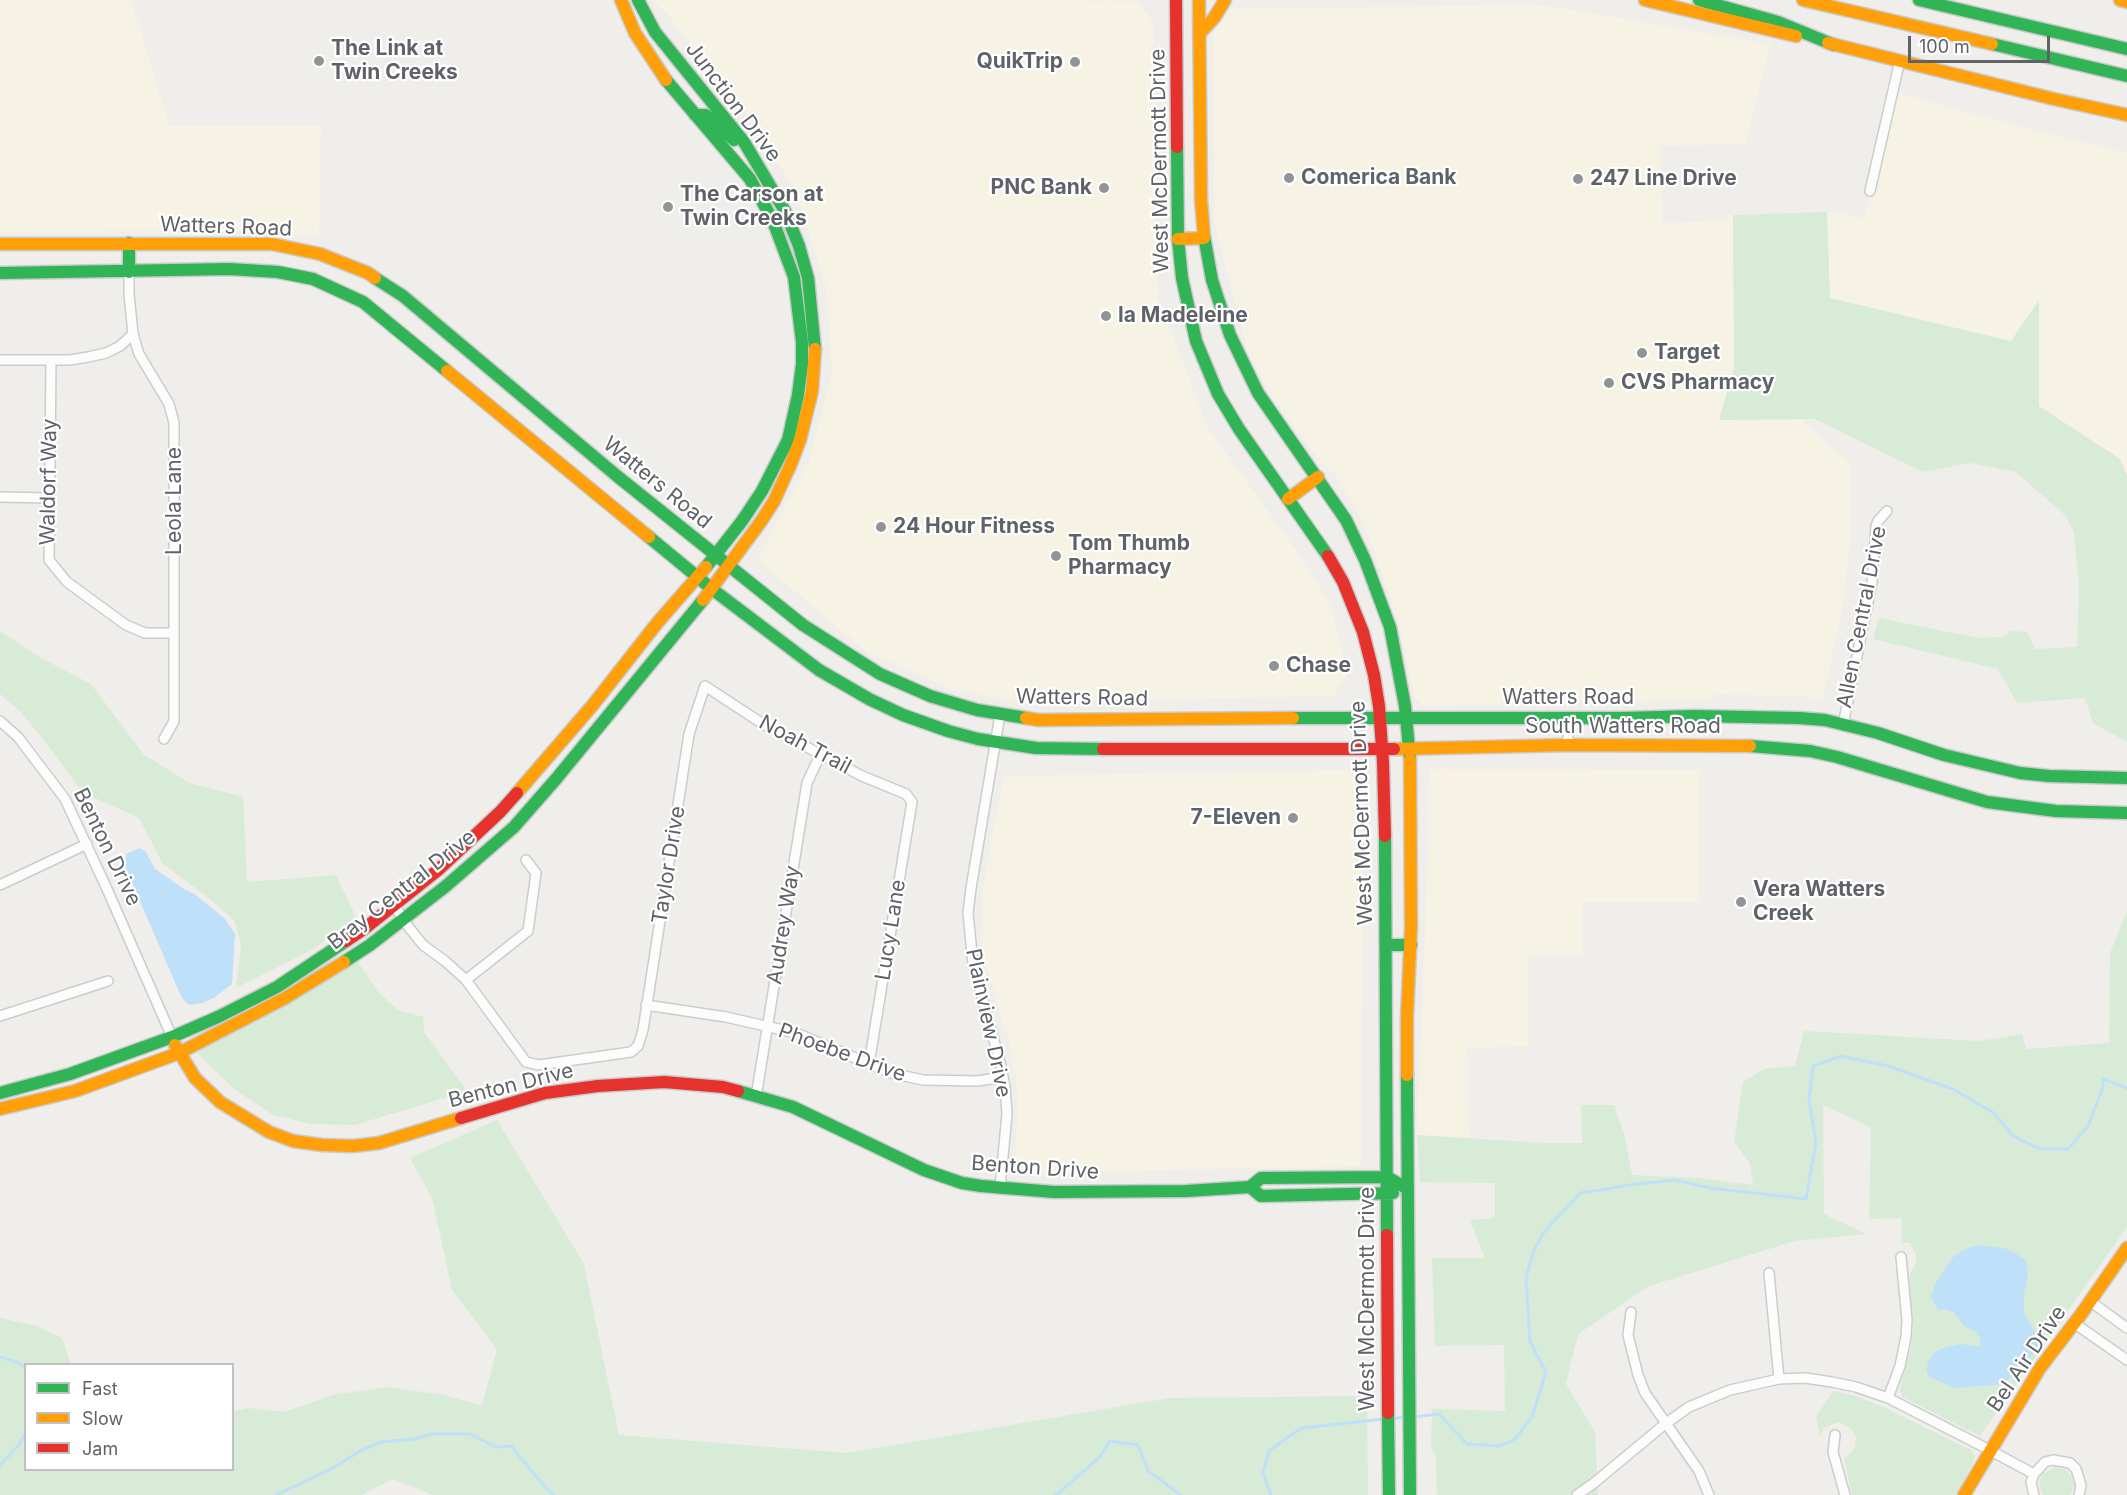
<!DOCTYPE html>
<style>
body{margin:0}
#map{position:relative;width:2127px;height:1495px;overflow:hidden;background:#efeeea;font-family:Inter,sans-serif}
canvas{display:block}
.legend{position:absolute;left:24px;top:1363px;width:210px;height:108px;box-sizing:border-box;background:#fff;border:2px solid #bfc1c3;margin:0;padding:8px 10px;list-style:none;font-size:18px;color:#5f6368}
.legend li{display:flex;align-items:center;gap:12px;height:30px}
.legend b{width:30px;border:2px solid #bfc1c3}
.scale{position:absolute;left:1908px;top:36px;width:142px;height:27px;box-sizing:border-box;border:3px solid #5f6368;border-top:0;padding-left:8px;font-size:18px;line-height:21px;white-space:nowrap;color:#5f6368;-webkit-text-stroke:4px #fff;paint-order:stroke}
</style>
<div id="map">
<canvas width="2127" height="1495"></canvas>
<ul class="legend">
<li><b style="height:8px;background:#30b455"></b>Fast</li>
<li><b style="height:8px;background:#ff9f0a"></b>Slow</li>
<li><b style="height:8px;background:#e5322d"></b>Jam</li>
</ul>
<div class="scale">100 m</div>
</div>
<script>
const ctx = document.querySelector('canvas').getContext('2d');
ctx.lineJoin = 'round';
function fillPath(path, color) { ctx.fillStyle = color; ctx.fill(path, 'evenodd'); }
const shape = rows => new Path2D(rows.map(r => 'M' + r).join(''));
function trace(path, color, width, dash) { ctx.strokeStyle = color; ctx.lineWidth = width; ctx.lineCap = dash ? 'butt' : 'round'; ctx.setLineDash(dash || []); ctx.stroke(path); }
function write(font, color, halo, rows, align = 'center') {
  ctx.font = font + ' Inter,sans-serif'; ctx.lineWidth = 4.5; ctx.setLineDash([]); ctx.textBaseline = 'middle'; ctx.strokeStyle = halo; ctx.fillStyle = color; for (const [text, x, y, turn = 0] of rows) {
    ctx.save(); ctx.translate(x, y); ctx.rotate((+turn || 0) * Math.PI / 180); ctx.textAlign = isNaN(turn) ? turn : align; if (halo) ctx.strokeText(text, 0, 0); ctx.fillText(text, 0, 0); ctx.restore();
  }
}
const commercial = shape([
 [0,0,131,0,169,126,321,126,319,236,219,230,0,232],
 [652,0,1138,1,1153,23,1154,226,1158,298,1208,428,1300,556,1332,608,1347,674,1333,696,1023,702,953,690,866,651,758,560,810,459,832,376,827,290,796,193,756,125,666,13],
 [1525,5,1547,6,1771,44,1745,144,1660,146,1662,223,1724,221,1733,215,1734,368,1719,420,1801,420,1850,464,1851,531,1841,615,1822,701,1800,696,1713,694,1712,700,1425,706,1415,698,1397,617,1366,528,1338,478,1320,460,1275,401,1248,352,1214,219,1213,34,1230,9],
 [1899,93,2024,128,2127,153,2127,476,2120,459,2039,406,2039,302,2011,342,1830,298,1827,212,1837,212,1864,219],
 [1429,769,1699,770,1699,902,1582,902,1582,955,1528,956,1528,1046,1467,1048,1469,1138,1417,1135,1428,863],
 [1349,770,1363,795,1361,1166,1014,1173,1018,1107,1016,1075,1009,1042,983,954,983,890,1004,776]
]);
const green = shape([
 [1827,212,1830,298,2011,341,2039,300,2039,406,2120,459,2127,476,2127,742,2093,723,2085,698,2017,703,1998,669,1873,639,1879,618,1978,638,2003,637,2011,631,2027,632,2035,649,2077,647,2079,586,2074,533,2066,516,2016,472,1970,463,1923,472,1815,419,1719,420,1734,368,1733,215],
 [0,631,41,658,91,684,144,755,190,783,243,797,247,882,336,875,356,917,312,950,236,988,241,945,234,920,211,900,163,864,139,818,82,792,53,752,22,713,0,694],
 [2127,911,2127,1227,1980,1436,1902,1397,1900,1390,1912,1343,1913,1329,1909,1278,1916,1261,1916,1255,1910,1243,1901,1243,1902,1218,1869,1219,1871,1127,1823,1105,1824,1214,1866,1234,1795,1241,1649,1286,1578,1334,1566,1384,1595,1432,1598,1495,1437,1495,1436,1459,1431,1446,1432,1409,1505,1411,1504,1345,1435,1346,1432,1258,1485,1258,1470,1220,1495,1218,1495,1183,1420,1182,1417,1135,1544,1143,1582,1143,1581,1105,1614,1105,1625,1137,1632,1175,1697,1178,1753,1185,1750,1163,1734,1142,1743,1082,1764,1069,1795,1066,1804,1031,1979,1041,2022,1034,2026,1049,2109,1043,2110,953],
 [358,962,378,992,398,1010,423,1017,424,1032,467,1091,355,1125,311,1124,273,1115,233,1088,197,1053,203,1046,262,1016,275,1012],
 [497,1120,584,1264,619,1435,846,1453,1170,1398,1367,1396,1368,1495,433,1495,393,1479,361,1495,0,1495,0,1318,37,1326,62,1338,71,1364,26,1364,26,1470,232,1470,233,1411,248,1408,284,1412,333,1395,387,1387,444,1395,482,1406,497,1349,452,1290,432,1198,410,1158],
 [1833,1391,1855,1396,1881,1406,1971,1450,1975,1458,1957,1495,1852,1495,1844,1458,1852,1452,1855,1446,1856,1437,1852,1430,1846,1425,1838,1422,1824,1428,1820,1436,1816,1417],
 [2055,1467,2065,1469,2072,1476,2074,1485,2070,1495,2043,1495,2042,1493,2039,1484,2042,1474]
]);
const water = shape([
 [140,848,146,852,155,869,184,889,196,895,225,919,235,934,232,984,215,997,203,1003,190,1005,185,1002,181,996,126,869,125,861,126,854],
 [1978,1245,2008,1249,2026,1260,2028,1275,2024,1293,2024,1313,2040,1341,2036,1351,2004,1384,1954,1388,1932,1378,1926,1372,1928,1362,1934,1353,1943,1348,1961,1344,1980,1347,1980,1339,1975,1331,1965,1327,1954,1312,1943,1309,1939,1311,1931,1297,1935,1284,1954,1256,1968,1248]
]);
const stream = shape([
 [0,1357,19,1363,26,1368],
 [1412,1417,1439,1414,1467,1444,1500,1446,1515,1439,1532,1417,1546,1372,1530,1341,1526,1278,1533,1253,1544,1232,1580,1193,1637,1184,1675,1180,1710,1188,1806,1199,1816,1143,1809,1099,1813,1066,1841,1056,1888,1066,1953,1089,1994,1113,2013,1136,2040,1149,2068,1149,2088,1126,2103,1087,2103,1079,2127,1088],
 [1391,1419,1405,1417],
 [0,1465,18,1446,26,1432],
 [276,1495,333,1468,360,1451,381,1442,415,1439,431,1434,470,1434,496,1447,511,1446,545,1487,554,1495],
 [1056,1495,1100,1457,1110,1441,1138,1445,1148,1471,1181,1495],
 [1271,1495,1263,1473,1269,1451,1288,1437,1302,1428,1384,1419]
]);
const street = shape([
 [1870,191,1900,60],
 [129,272,129,294,133,334,139,354,169,404,174,423,174,721,164,739],
 [0,360,70,360,88,357,106,353,120,346,133,334],
 [51,360,49,560,67,582,126,625,145,633,174,633],
 [0,497,49,498],
 [1000,715,971,888,968,913,973,964,1001,1066,1005,1087,1007,1114,1000,1188],
 [1568,718,1568,745],
 [0,721,18,737,65,799,107,889,172,1037],
 [1843,725,1872,582,1876,526,1878,521,1887,511],
 [0,885,87,844],
 [394,904,403,920,423,945,445,961,466,980,526,1062,539,1065,631,1052,638,1046,643,1030,689,734,705,686,763,724,862,776,906,794,912,802,869,1064],
 [466,980,528,931,536,873,526,860],
 [646,1005,726,1017,796,1033,891,1073,923,1080,977,1081,1003,1077],
 [0,1016,108,981],
 [756,1097,807,783,820,755],
 [1769,1273,1779,1379],
 [2090,1301,2127,1328],
 [1631,1312,1628,1335,1638,1375,1645,1393,1699,1471,1709,1495],
 [2074,1323,2127,1360],
 [1888,1398,1900,1366,1906,1337,1907,1320,1901,1257],
 [1835,1435,1833,1452,1845,1495],
 [1577,1495,1594,1483,1665,1424,1689,1407,1730,1390,1779,1379,1805,1378,1832,1382,1856,1387,1888,1398,1980,1445,2034,1474],
 [2034,1495,2031,1482,2034,1474,2045,1462,2053,1460,2070,1463,2076,1469,2081,1485,2079,1495]
]);
const fast = shape([
 [638,0,655,32,744,142,785,211,799,246,808,278,815,349],
 [1699,0,1778,22,1834,45],
 [1919,0,2127,49],
 [1992,44,2127,76],
 [666,80,750,179,773,221,794,277,802,342,802,364,798,395,788,440,762,491,742,521,706,567],
 [695,115,706,115,734,140],
 [1177,147,1178,239,1182,278,1196,341,1218,394,1239,429,1328,556],
 [1204,236,1212,280,1230,335,1258,393,1346,520,1365,560,1390,627,1405,706,1410,759],
 [129,243,129,272],
 [0,273,229,269,278,272,313,279,363,302,447,371],
 [375,278,403,296,617,476,803,625,880,674,930,696,977,710,1026,718],
 [649,537,712,589,819,670,869,699,903,715,948,731,978,739,1036,748,1103,749],
 [1293,718,1623,718,1694,716,1799,718,1825,720,1878,733,1944,755,2020,773,2049,776,2127,778],
 [1750,746,1810,751,1837,757,1987,802,2056,811,2127,813],
 [1385,836,1387,1235],
 [1386,945,1411,945],
 [344,962,370,945,446,886,514,827,556,779,703,600],
 [1407,1075,1410,1495],
 [738,1091,793,1107,924,1170,962,1183,981,1186,1054,1192,1186,1191,1250,1187,1261,1178,1387,1177,1408,1189],
 [0,1093,70,1074,172,1037,220,1016,277,987,346,941],
 [1250,1187,1261,1196,1393,1193],
 [1388,1413,1389,1495]
]);
const slow = shape([
 [621,0,635,33,666,80],
 [1199,0,1201,200,1204,236],
 [1645,0,1796,36],
 [1803,0,1992,44],
 [2120,0,2127,2],
 [1199,34,1214,18,1225,0],
 [1828,43,2054,99,2127,115],
 [1178,239,1204,238],
 [0,244,272,244,320,254,368,273,375,278],
 [447,371,649,537],
 [1288,499,1318,477],
 [703,600,762,520,774,501,790,466,800,440,812,391,815,349],
 [1026,718,1038,720,1293,718],
 [1394,749,1568,745,1750,746],
 [517,793,592,706,658,622,706,567],
 [175,1045,195,1078,220,1102,269,1132,293,1141,322,1145,353,1146,379,1143,461,1118],
 [1407,1075,1407,1017,1411,927,1410,759],
 [0,1109,75,1091,179,1053,285,998,344,962],
 [1964,1495,2040,1368,2082,1313,2127,1248]
]);
const jam = shape([
 [1176,0,1177,147],
 [1328,556,1343,582,1363,632,1374,675,1379,706,1383,762,1385,836],
 [1103,749,1394,749],
 [346,941,364,929,438,870,500,812,517,793],
 [461,1118,545,1093,598,1086,664,1082,723,1087,738,1091],
 [1387,1235,1388,1413]
]);
const markers = [
 [319,61,6,"#919496"],
 [1075,62,6,"#919496"],
 [1289,178,6,"#919496"],
 [1578,179,6,"#919496"],
 [1104,188,6,"#919496"],
 [668,207,6,"#919496"],
 [1106,316,6,"#919496"],
 [1642,353,6,"#919496"],
 [1609,383,6,"#919496"],
 [881,527,6,"#919496"],
 [1056,556,6,"#919496"],
 [1274,666,6,"#919496"],
 [1293,818,6,"#919496"],
 [1741,902,6,"#919496"]
];
const poiNames = [
 ["The Link at",331,49],
 ["Twin Creeks",331,73],
 ["QuikTrip",1063,62,"right"],
 ["Comerica Bank",1301,178],
 ["247 Line Drive",1590,179],
 ["PNC Bank",1092,188,"right"],
 ["The Carson at",680,195],
 ["Twin Creeks",680,219],
 ["la Madeleine",1118,316],
 ["Target",1654,353],
 ["CVS Pharmacy",1621,383],
 ["24 Hour Fitness",893,527],
 ["Tom Thumb",1068,544],
 ["Pharmacy",1068,568],
 ["Chase",1286,666],
 ["7-Eleven",1281,818,"right"],
 ["Vera Watters",1753,890],
 ["Creek",1753,914]
];
const streetNames = [
 ["Junction Drive",733,102,53],
 ["West McDermott Drive",1160,161,-91],
 ["Watters Road",226,227,2],
 ["Waldorf Way",49,482,-89],
 ["Watters Road",657,483,39],
 ["Leola Lane",175,501,-90],
 ["Allen Central Drive",1862,617,-79],
 ["Watters Road",1082,698,1],
 ["Watters Road",1568,698],
 ["South Watters Road",1623,727],
 ["Noah Trail",805,745,28],
 ["West McDermott Drive",1362,813,-92],
 ["Benton Drive",107,847,64],
 ["Taylor Drive",669,865,-81],
 ["Bray Central Drive",402,890,-38],
 ["Audrey Way",784,925,-81],
 ["Lucy Lane",891,930,-81],
 ["Plainview Drive",988,1023,78],
 ["Phoebe Drive",842,1053,20],
 ["Benton Drive",511,1086,-14],
 ["Benton Drive",1035,1168,4],
 ["West McDermott Drive",1368,1299,-90],
 ["Bel Air Drive",2027,1359,-56]
];
fillPath(commercial, '#f7f3e4');
fillPath(green, '#d8ebd6');
fillPath(water, '#bfe0f9');
trace(stream, '#bfe0f9', 3);
trace(street, '#cbcccc', 12);
trace(fast, '#cacacb', 15);
trace(slow, '#cacacb', 15);
trace(jam, '#cacacb', 15);
trace(street, '#fdfcfc', 9);
trace(fast, '#30b455', 12);
trace(slow, '#ff9f0a', 12);
trace(jam, '#e5322d', 12);
for (const [x, y, r, color] of markers) { const dot = new Path2D(); dot.arc(x, y, r, 0, 2 * Math.PI); ctx.fillStyle = color; ctx.fill(dot); trace(dot, '#fff', 2); }
write('bold 21px', '#5f6368', '#fff', poiNames, 'left');
write('21px', '#5f6368', '#fff', streetNames);
</script>
